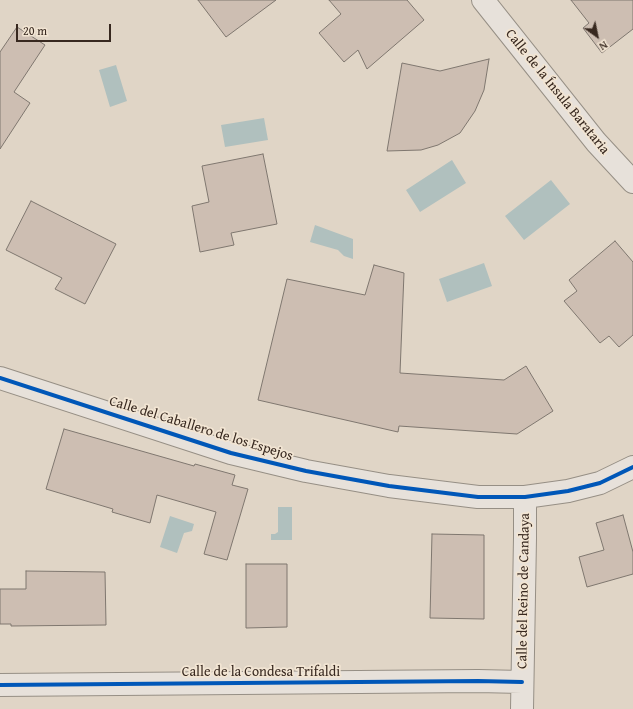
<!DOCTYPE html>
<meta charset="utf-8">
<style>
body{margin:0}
#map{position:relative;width:633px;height:709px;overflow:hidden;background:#e0d5c6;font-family:"Gentium Book Plus",serif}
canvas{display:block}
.north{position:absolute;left:577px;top:16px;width:40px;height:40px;-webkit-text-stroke:3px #f2e5d3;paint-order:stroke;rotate:147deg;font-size:11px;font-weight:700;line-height:16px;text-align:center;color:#37281f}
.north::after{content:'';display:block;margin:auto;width:14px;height:18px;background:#37281f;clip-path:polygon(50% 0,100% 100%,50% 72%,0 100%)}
.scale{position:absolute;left:16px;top:24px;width:95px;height:18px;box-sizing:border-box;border:2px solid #37281f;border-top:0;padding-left:5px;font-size:12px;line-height:14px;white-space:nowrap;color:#37281f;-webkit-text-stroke:3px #f2e5d3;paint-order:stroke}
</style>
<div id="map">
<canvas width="633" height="709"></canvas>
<div class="north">N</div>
<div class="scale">20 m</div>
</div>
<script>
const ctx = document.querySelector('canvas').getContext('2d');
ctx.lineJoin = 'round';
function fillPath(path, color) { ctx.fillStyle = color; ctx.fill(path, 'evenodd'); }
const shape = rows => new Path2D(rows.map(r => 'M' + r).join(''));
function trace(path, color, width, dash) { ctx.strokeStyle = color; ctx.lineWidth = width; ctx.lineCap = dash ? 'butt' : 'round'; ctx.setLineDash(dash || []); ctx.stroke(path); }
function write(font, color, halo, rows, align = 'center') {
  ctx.font = font + ' "Gentium Book Plus",serif'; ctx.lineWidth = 3.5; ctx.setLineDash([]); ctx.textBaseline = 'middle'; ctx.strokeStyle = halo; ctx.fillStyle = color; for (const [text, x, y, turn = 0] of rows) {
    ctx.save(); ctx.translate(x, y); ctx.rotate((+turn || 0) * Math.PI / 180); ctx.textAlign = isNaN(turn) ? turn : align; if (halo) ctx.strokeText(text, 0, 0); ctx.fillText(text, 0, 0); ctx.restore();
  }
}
const water = shape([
 [116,65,127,101,110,107,99,70],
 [264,118,268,140,225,147,221,125],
 [452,160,466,183,420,212,406,190],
 [551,180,570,204,524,240,505,216],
 [315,225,353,239,353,259,344,256,338,250,310,242],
 [484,263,492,286,447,302,439,279],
 [278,507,292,507,292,540,271,540,271,534,275,534,278,532],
 [170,516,194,524,192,531,184,533,177,553,160,547]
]);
const building = shape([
 [198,0,276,0,226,37,198,0],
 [329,0,407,0,424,20,367,69,358,50,344,62,319,33,341,14,329,0],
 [571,0,633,0,633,29,602,53,583,28,589,23,571,0],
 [17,27,45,45,14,92,30,103,0,149,0,52,17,27],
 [489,59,484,90,475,111,460,133,438,145,421,150,387,151,402,63,440,71,489,59],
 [263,154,277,224,231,233,234,245,200,252,192,206,209,202,202,166,263,154],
 [31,201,116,244,85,304,55,289,62,278,6,250,31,201],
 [615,241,633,262,633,335,619,347,609,336,600,343,564,301,577,291,569,280,615,241],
 [374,265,404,273,400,373,504,380,526,366,553,411,517,434,399,426,398,432,258,400,287,279,365,295,374,265],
 [64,429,194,466,195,464,235,475,232,485,248,489,227,560,204,554,216,512,157,495,150,523,112,512,113,509,46,489,64,429],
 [623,515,633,552,633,574,587,587,579,557,604,550,596,523,623,515],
 [432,534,484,535,484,619,430,618,432,534],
 [246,564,287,564,287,627,246,628,246,564],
 [26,571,105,572,106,625,11,626,11,624,0,624,0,589,26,589,26,571]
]);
const minor = shape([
 [483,0,596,142,633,182],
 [0,378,231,453,306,471,389,486,478,497,525,497,568,491,600,483,633,467],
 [0,685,478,681,522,682],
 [522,709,525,538,525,497]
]);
const cycleway = shape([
 [0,378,231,453,306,471,389,486,478,497,525,497,568,491,600,483,633,467],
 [0,685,478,681,522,682]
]);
const streetNames = [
 ["Calle de la Ínsula Barataria",557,92,51],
 ["Calle del Caballero de los Espejos",201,429,17],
 ["Calle del Reino de Candaya",524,591,-89],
 ["Calle de la Condesa Trifaldi",261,672]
];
fillPath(water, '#b0c0be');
fillPath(building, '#cdbeb2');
trace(building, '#7f776f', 1);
trace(minor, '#968f85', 24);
trace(minor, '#e7e1da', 22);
trace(cycleway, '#0057b8', 4);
write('14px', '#37281f', '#f2e5d3', streetNames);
</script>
